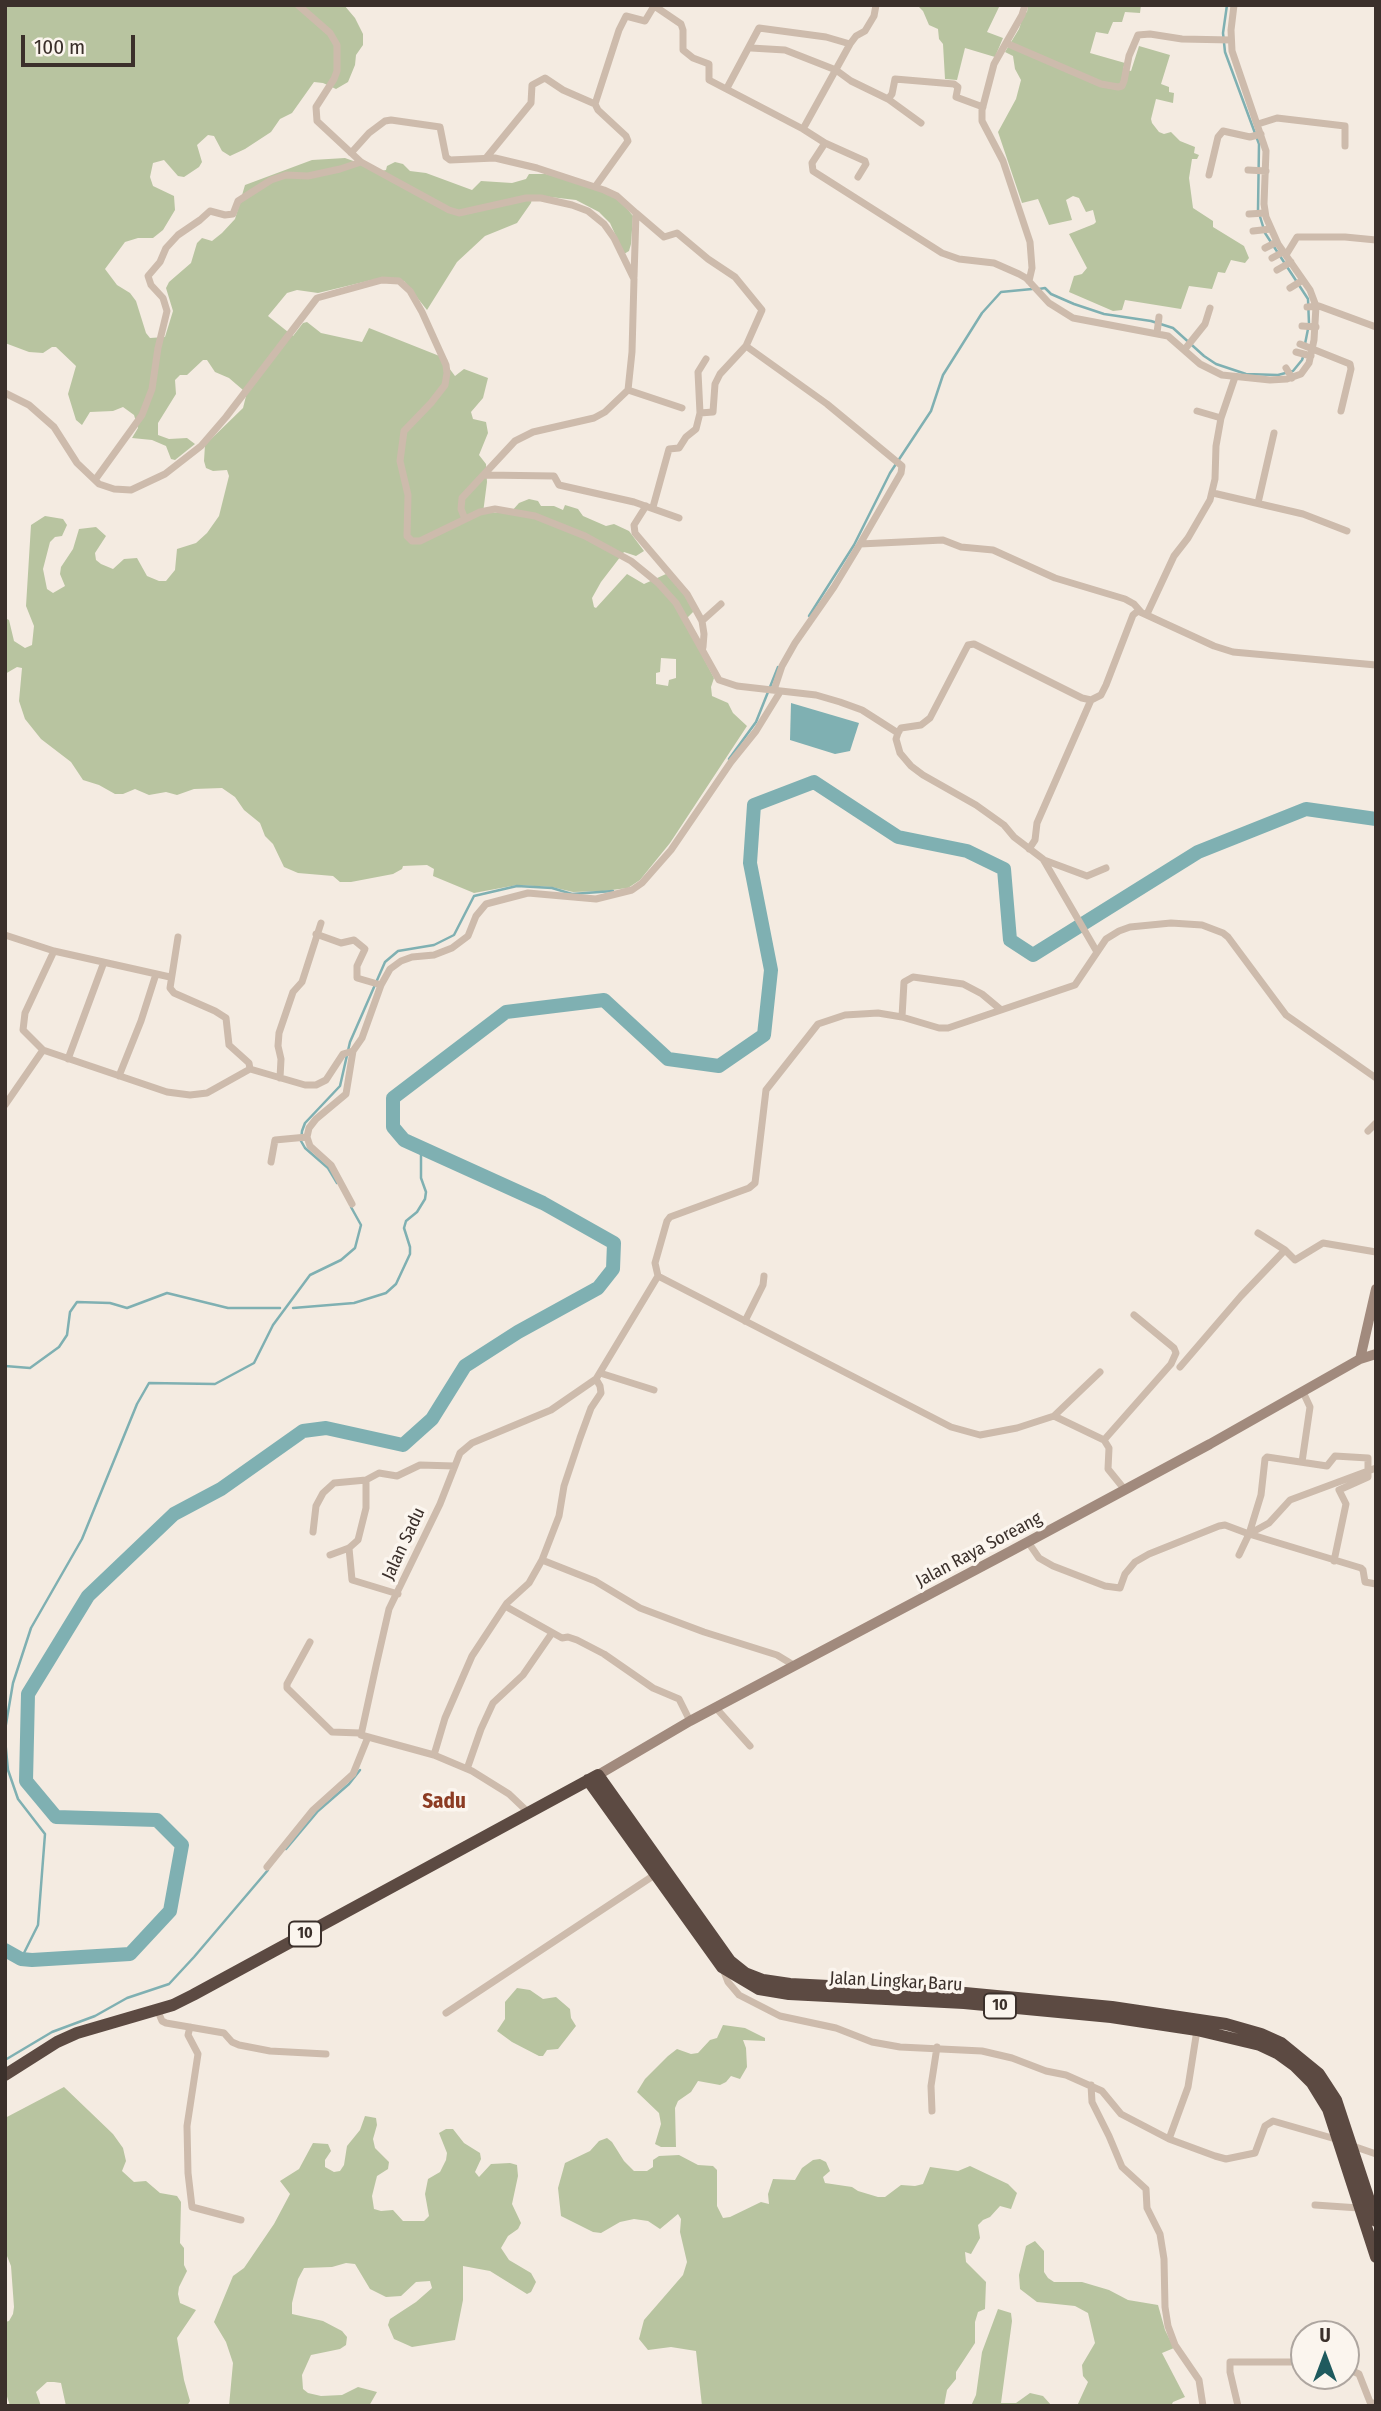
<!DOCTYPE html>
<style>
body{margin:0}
#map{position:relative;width:1381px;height:2411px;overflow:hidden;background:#f4ebe1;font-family:"Fira Sans Condensed",sans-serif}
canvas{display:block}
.frame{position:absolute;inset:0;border:7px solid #3b302b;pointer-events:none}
.north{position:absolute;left:1290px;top:2320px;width:70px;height:70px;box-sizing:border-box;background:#fbf5ee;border:2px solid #aea6a0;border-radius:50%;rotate:0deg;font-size:19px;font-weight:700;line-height:28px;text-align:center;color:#3b302b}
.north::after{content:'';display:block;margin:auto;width:24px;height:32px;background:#1f5a5e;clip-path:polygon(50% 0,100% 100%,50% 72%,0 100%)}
.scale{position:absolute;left:21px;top:35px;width:114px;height:32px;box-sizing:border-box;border:4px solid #3b302b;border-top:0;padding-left:9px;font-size:21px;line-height:24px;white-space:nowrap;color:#3b302b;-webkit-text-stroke:5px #fbf5ee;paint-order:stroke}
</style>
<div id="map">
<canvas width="1381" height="2411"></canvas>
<div class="frame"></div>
<div class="north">U</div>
<div class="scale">100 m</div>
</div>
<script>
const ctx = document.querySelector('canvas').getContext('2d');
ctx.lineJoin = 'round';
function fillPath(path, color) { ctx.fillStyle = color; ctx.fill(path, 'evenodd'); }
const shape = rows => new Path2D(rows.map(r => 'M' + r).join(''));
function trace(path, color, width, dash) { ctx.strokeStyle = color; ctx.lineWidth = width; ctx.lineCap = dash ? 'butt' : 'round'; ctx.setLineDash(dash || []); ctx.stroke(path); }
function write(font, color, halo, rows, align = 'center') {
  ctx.font = font + ' "Fira Sans Condensed",sans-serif'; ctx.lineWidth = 7; ctx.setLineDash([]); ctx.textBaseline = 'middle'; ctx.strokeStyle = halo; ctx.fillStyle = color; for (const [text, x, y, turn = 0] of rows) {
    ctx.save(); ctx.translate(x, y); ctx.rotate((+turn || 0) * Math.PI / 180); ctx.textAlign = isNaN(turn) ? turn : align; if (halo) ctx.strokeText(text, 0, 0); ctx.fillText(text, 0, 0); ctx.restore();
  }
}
const green = shape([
 [5,5,344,5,355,18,363,34,363,45,356,55,355,65,348,82,336,89,323,83,314,82,292,113,280,119,271,132,245,149,230,156,222,151,214,136,208,135,197,145,202,162,199,167,184,177,178,176,164,160,153,163,150,177,153,186,174,196,175,210,163,230,153,238,138,238,125,242,105,269,117,285,130,293,136,301,146,333,150,338,165,337,173,311,166,288,169,282,191,263,197,243,202,238,212,241,222,233,235,219,245,185,312,160,345,158,381,171,386,170,387,166,395,162,403,164,410,171,426,173,472,190,481,181,512,183,526,179,529,174,546,174,596,189,619,199,633,216,631,244,629,251,624,254,610,223,599,212,576,200,533,195,531,203,517,223,485,236,457,262,427,310,404,281,376,279,318,293,297,290,287,293,268,316,293,336,303,323,307,322,321,333,362,342,369,328,447,359,449,368,455,376,464,369,488,378,483,398,471,412,473,419,486,422,488,433,479,455,486,464,487,482,483,513,511,512,519,503,529,499,538,501,541,506,554,506,563,510,565,505,578,509,583,516,606,526,614,524,629,531,644,551,636,556,624,552,601,582,592,598,594,607,596,608,627,574,644,584,666,574,686,596,694,611,684,621,714,678,711,687,712,696,728,703,733,713,747,726,670,843,640,880,628,888,603,891,573,892,552,887,517,885,474,893,433,876,434,869,427,865,403,866,402,869,393,874,351,882,340,882,333,876,298,873,284,867,273,844,265,836,260,823,244,810,235,797,222,788,194,789,177,795,166,792,149,795,135,789,123,794,115,794,99,785,83,780,71,762,41,739,25,719,19,701,22,668,17,667,5,674,5,618,9,620,14,641,25,648,32,645,34,626,26,606,31,525,45,516,63,519,67,525,62,536,55,537,50,542,43,569,47,589,53,593,65,586,60,574,61,567,73,549,79,529,96,527,106,536,95,553,96,560,101,564,113,569,124,559,137,558,147,576,159,581,166,581,175,570,177,549,196,543,207,533,219,516,229,476,227,470,213,471,206,468,204,461,205,445,243,408,246,396,243,390,229,378,215,372,207,360,203,360,187,375,180,375,175,380,176,394,158,423,158,435,169,439,187,438,195,444,175,460,171,459,166,446,152,440,132,438,138,428,134,415,123,407,113,411,90,412,82,425,76,420,68,394,76,366,56,347,52,347,43,353,29,352,5,343],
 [661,658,676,659,676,678,669,680,668,686,656,684,656,673,660,672],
 [917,5,1000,5,987,32,1003,38,995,57,965,48,957,80,945,79,943,44,939,39,938,29,929,25,923,11],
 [1028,5,1141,5,1140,13,1125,12,1122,22,1113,22,1108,34,1096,32,1090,53,1125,63,1123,69,1131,71,1139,46,1170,55,1161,84,1169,87,1169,92,1174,93,1173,103,1156,99,1151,119,1152,123,1159,132,1164,134,1171,132,1180,141,1195,147,1194,153,1199,155,1197,159,1192,159,1189,178,1193,208,1213,221,1213,227,1244,246,1249,258,1245,263,1231,260,1225,273,1218,272,1212,289,1189,286,1181,309,1125,300,1122,310,1113,311,1069,292,1074,276,1082,274,1087,268,1069,234,1094,224,1096,222,1093,210,1086,212,1079,198,1073,196,1066,200,1072,220,1049,225,1038,199,1022,203,998,132,1016,99,1021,80,1015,69,1013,56,1005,52,1019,29,1021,23,1019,16,1027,12],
 [517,1988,530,1990,543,1999,556,1997,570,2009,571,2018,576,2026,558,2049,547,2050,543,2056,539,2056,512,2042,497,2031,505,2019,505,2002],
 [723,2025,745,2028,765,2038,765,2041,743,2040,746,2048,747,2067,740,2079,731,2076,726,2082,720,2085,698,2081,691,2092,678,2101,675,2108,676,2147,661,2147,655,2144,661,2124,659,2113,637,2092,645,2079,668,2056,677,2049,691,2054,698,2053,710,2040,717,2038],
 [64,2087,113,2134,123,2148,126,2161,122,2171,134,2182,146,2181,160,2193,177,2196,181,2202,180,2243,184,2248,184,2265,187,2271,179,2287,178,2294,180,2303,196,2310,177,2338,184,2380,190,2401,187,2406,66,2406,61,2383,54,2382,47,2382,36,2392,41,2406,10,2406,5,2390,5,2322,9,2321,13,2314,14,2307,11,2266,5,2251,5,2118],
 [365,2116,376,2118,377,2125,373,2139,375,2148,389,2162,388,2169,377,2176,372,2196,374,2209,381,2211,393,2210,403,2221,424,2221,429,2216,425,2194,428,2179,440,2172,446,2160,447,2153,439,2133,446,2129,453,2129,464,2143,480,2153,481,2159,475,2172,479,2177,491,2164,510,2163,517,2165,518,2176,512,2204,521,2223,518,2229,508,2236,501,2248,509,2260,531,2273,536,2282,531,2292,527,2294,490,2271,463,2266,463,2300,455,2340,412,2347,394,2339,388,2325,390,2319,416,2302,432,2288,430,2281,416,2282,401,2296,386,2297,370,2289,355,2264,346,2263,332,2267,304,2268,298,2279,292,2303,292,2314,323,2321,342,2331,347,2337,346,2345,340,2349,311,2355,302,2375,303,2389,308,2393,321,2396,342,2395,358,2387,377,2392,369,2406,229,2406,233,2363,226,2342,214,2322,233,2276,244,2268,274,2224,290,2194,280,2181,299,2169,313,2143,328,2144,331,2151,325,2160,325,2167,334,2172,340,2171,344,2165,347,2146,360,2130],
 [607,2138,612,2142,624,2161,634,2171,647,2171,653,2167,653,2160,659,2156,679,2155,698,2165,713,2166,717,2170,717,2206,723,2218,730,2217,761,2202,769,2204,768,2194,773,2179,795,2180,802,2168,813,2160,820,2159,826,2162,830,2171,823,2177,825,2183,852,2187,858,2191,878,2197,885,2197,901,2185,915,2186,923,2184,930,2167,958,2171,970,2166,1008,2184,1017,2193,1011,2209,1000,2206,990,2217,983,2220,978,2225,980,2238,971,2254,965,2252,966,2262,986,2282,985,2309,978,2312,975,2322,975,2343,956,2372,956,2379,947,2390,944,2406,702,2406,696,2351,671,2347,648,2350,639,2339,644,2320,683,2275,687,2262,680,2232,681,2219,678,2214,660,2229,648,2221,634,2219,620,2222,601,2233,593,2232,561,2216,558,2188,565,2163,590,2151,599,2141],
 [1035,2241,1044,2251,1044,2272,1048,2278,1054,2282,1082,2282,1109,2290,1128,2300,1158,2305,1165,2330,1174,2348,1162,2353,1185,2397,1173,2402,1171,2406,1077,2406,1088,2382,1083,2376,1082,2365,1095,2343,1088,2313,1075,2306,1037,2302,1020,2289,1019,2275,1026,2246],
 [998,2309,1011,2313,1012,2321,1001,2403,1016,2403,1030,2393,1043,2396,1052,2406,971,2406,976,2395,982,2352]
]);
const water = shape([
 [791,703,859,723,850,751,835,754,790,740]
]);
const stream = shape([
 [1227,5,1223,33,1225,52,1259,144,1258,210,1265,233,1308,299,1309,324,1305,344],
 [1039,289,1045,288,1051,294,1074,304,1104,314,1151,321,1173,328,1204,356,1216,364,1246,374,1278,375,1293,371,1302,360,1304,354],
 [809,616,854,545,890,473,931,411,943,375,982,313,1001,292,1032,289],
 [729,759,756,722,778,667],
 [337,1183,328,1168,305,1148,301,1141,302,1131,305,1123,340,1086,350,1042,385,962,398,951,434,945,454,935,474,896,517,886,552,888,572,894,613,891],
 [293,1308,354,1303,386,1293,396,1284,410,1254,410,1247,404,1228,406,1221,417,1212,425,1199,426,1192,421,1178,421,1148],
 [5,1366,30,1368,59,1347,67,1335,70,1312,77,1302,110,1303,127,1308,167,1293,228,1308,280,1308],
 [5,1730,13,1683,31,1628,82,1539,137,1404,149,1383,215,1384,254,1363,273,1325,310,1275,341,1260,355,1248,361,1225,351,1207],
 [5,1739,8,1770,18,1799,45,1834,38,1925,21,1959],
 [286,1849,318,1811,349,1784,360,1770],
 [5,2060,52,2032,95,2016,127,1998,169,1984,194,1957,268,1870]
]);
const river = shape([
 [5,1950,21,1959,32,1960,130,1954,170,1911,182,1845,157,1820,56,1817,26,1781,28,1694,88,1596,174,1514,221,1489,303,1431,326,1428,403,1445,432,1419,465,1366,518,1332,598,1288,613,1269,614,1243,543,1203,404,1140,393,1127,393,1098,506,1012,604,1000,668,1059,719,1066,764,1035,771,970,750,863,754,805,814,782,898,837,967,851,1004,869,1010,940,1033,955,1198,852,1306,809,1376,819]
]);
const street = shape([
 [298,5,330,33,337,45,337,71,334,79,316,107,317,121,361,162,449,210,459,213,526,198,541,198,572,205,588,211,604,224,614,238,634,279,632,352,628,390,605,412,594,418,533,432,515,441,462,498,461,509,465,519],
 [653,5,681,24,683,30,683,50,693,58,709,64,709,80,803,129,825,143,812,163,813,171,942,253,959,259,994,263,1019,274,1026,278,1049,303,1073,318,1168,336,1200,364,1222,375,1270,380,1287,379,1301,374,1309,363,1314,340,1316,306,1310,290,1278,244,1266,217,1264,204,1266,151,1232,51,1231,30,1234,5],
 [1025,5,1022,15,994,64,982,110,982,121,1003,161,1030,242,1032,268,1029,281],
 [1006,43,1101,84,1118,87,1122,86,1124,81,1129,56,1138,35,1150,34,1182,39,1231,40],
 [751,48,785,50,836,70,851,81,888,99,921,123],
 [727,88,759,28,826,37,850,44],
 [888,99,892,94,895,79,954,84,958,87,956,97,983,107],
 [1258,124,1277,118,1345,126,1345,146],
 [803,129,850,44,856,36,865,31,874,16,876,5],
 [825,143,865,161,866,164,858,177],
 [351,153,369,133,385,121,391,120,440,127,446,157,450,160,495,158,537,168,604,190,617,196,636,213,634,277],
 [486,158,531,103,532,85,545,78,563,90,595,104],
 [1248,170,1266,171],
 [1209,175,1218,137,1223,131,1250,137,1261,134],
 [595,187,628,141,626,136,598,110,595,104,619,30,626,16,645,21,654,6],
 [636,213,664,237,677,233,708,259,735,277,762,310,746,346,827,404,902,466,901,473,860,544,943,540,961,547,993,550,1055,578,1125,599,1134,604,1141,612],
 [1249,214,1265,213],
 [1253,231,1271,229],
 [1265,248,1277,242],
 [1286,255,1297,237,1345,237,1376,240],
 [1272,258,1283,252],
 [1277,270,1291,262],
 [1290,288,1303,280],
 [1307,307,1319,306,1376,327],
 [1302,326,1316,327],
 [1157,333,1159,317],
 [1300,344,1350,364,1351,369,1341,411],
 [1185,349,1205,324,1210,308],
 [1296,352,1311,356],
 [1286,368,1292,378],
 [628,390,682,408],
 [5,393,29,405,54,427,77,463,99,484,114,489,131,490,165,474,201,446,226,417,317,298,382,280,399,281,410,291,422,312,446,365,447,373,445,385,431,403,404,431,400,461,408,495,407,536,412,541,420,541,480,512,495,509,535,516,585,536,631,561,658,583,676,603,719,680,737,686,816,695,840,702,862,710,898,733],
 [1197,411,1221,418],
 [700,413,698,372,706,359],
 [485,475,554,476,559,485,634,502,679,518],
 [95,480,142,415,152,389,158,348,167,311,163,298,151,285,148,276,160,262,166,248,178,235,200,220,210,211,225,215,233,214,238,201,271,180,286,175,308,176,340,169,361,162],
 [1213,493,1303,514,1347,531],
 [1258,503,1274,433],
 [646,506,634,525,635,533,687,594,702,621,704,634,703,647],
 [653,507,669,449,679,448,686,437,696,429,700,413,713,412,715,384,720,374,746,346],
 [1147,614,1174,556,1188,538,1210,500,1215,479,1216,446,1221,418,1235,377],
 [702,621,721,604],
 [774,690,782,666,795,643,834,587,860,544],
 [1029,849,1035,840,1037,823,1091,700],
 [1044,860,1087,876,1106,868],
 [5,935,54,951,25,1013,23,1030,43,1050,167,1092,190,1095,207,1093,250,1069,305,1085,316,1085,326,1080,343,1054,353,1051,362,1038,381,985,357,978,357,966,365,949,354,940,341,943,316,934],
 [178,937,170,988,174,993,215,1011,226,1018,229,1045,249,1063,250,1069],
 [54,951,170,977],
 [1097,952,1043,859,1014,837,1004,825,976,805,923,775,911,766,900,753,896,739,898,733,901,728,921,725,930,718,968,645,974,644,1082,698,1091,700,1101,695,1106,685,1133,615,1138,611,1214,646,1233,652,1376,665],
 [381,985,390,969,401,961,412,957,434,955,452,948,468,936,476,916,486,904,528,893,596,899,632,890,642,883,671,850,731,762,756,731,780,692],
 [902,1017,904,982,913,977,963,984,982,994,1000,1009],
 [68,1059,104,962],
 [119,1076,141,1021,156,974],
 [280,1078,281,1059,278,1046,279,1033,293,992,302,982,321,923],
 [5,1105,43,1050],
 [1368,1131,1376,1123],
 [307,1137,310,1146,331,1165,352,1204],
 [271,1162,275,1140,307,1137,309,1128,316,1119,346,1094,353,1051],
 [1258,1233,1285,1250,1295,1260,1323,1243,1376,1252],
 [745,1321,763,1285,764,1276],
 [1180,1367,1241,1296,1285,1250],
 [600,1373,654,1390],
 [1054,1416,1100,1372],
 [1104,1440,1171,1364,1176,1353,1174,1348,1134,1315],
 [1302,1462,1310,1407,1303,1392],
 [1125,1490,1108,1469,1109,1448,1104,1440,1054,1416,1017,1428,980,1435,951,1427,658,1276,655,1263,667,1221,670,1217,749,1188,755,1183,766,1090,818,1024,845,1015,878,1013,902,1017,939,1028,948,1028,1075,985,1106,939,1119,931,1130,927,1171,923,1202,925,1223,933,1228,937,1286,1015,1376,1078],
 [313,1532,316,1506,323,1493,334,1483,366,1480,379,1473,397,1476,420,1465,454,1466],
 [1249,1534,1361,1568,1363,1570,1365,1582,1376,1584],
 [1028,1542,1039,1558,1053,1566,1105,1586,1120,1588,1125,1574,1135,1562,1149,1554,1219,1526,1225,1525,1249,1534,1269,1523,1290,1500,1376,1468],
 [349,1548,352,1580,398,1594],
 [330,1555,349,1548,358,1540,366,1508,366,1480],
 [1239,1555,1249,1534,1261,1495,1265,1459,1267,1457,1327,1466,1335,1456,1368,1458,1368,1477,1339,1490,1346,1504,1334,1561],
 [542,1560,595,1581,640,1608,704,1632,777,1655,795,1666],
 [505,1606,562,1638,568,1637,577,1640,604,1654,653,1688,679,1699,690,1721],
 [310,1642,287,1684,287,1688,332,1732,360,1733],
 [716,1708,750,1746],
 [434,1755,445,1718,472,1656,507,1603,529,1583,542,1560,559,1516,564,1486,580,1438,591,1408,601,1393,600,1386,596,1379],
 [467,1769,481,1729,493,1703,523,1675,552,1633],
 [529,1813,509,1794,472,1771,434,1755,361,1735,376,1666,389,1609,440,1504,460,1453,472,1443,551,1410,596,1379,658,1276],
 [267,1867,313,1810,353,1774,368,1737],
 [723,1969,728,1982,739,1995,780,2016,836,2028,872,2042,900,2047,982,2051,1012,2058,1046,2071,1066,2075,1102,2091,1121,2114,1169,2139,1215,2156,1226,2159,1255,2153,1265,2126,1273,2121,1339,2140],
 [157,2009,162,2021,166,2023,224,2033,232,2042,239,2045,270,2051,326,2054],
 [446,2013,656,1874],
 [190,2027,188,2035,198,2054,187,2126,188,2173,192,2207,241,2220],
 [1091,2085,1092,2102,1109,2136,1122,2167,1146,2189,1147,2208,1160,2234,1164,2259,1165,2307,1168,2326,1175,2345,1199,2380,1203,2406],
 [932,2111,931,2086,937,2047],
 [1169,2139,1188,2087,1197,2030],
 [1350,2145,1376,2154],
 [1315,2205,1359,2208],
 [1346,2368,1359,2374,1370,2402,1376,2404],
 [1238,2406,1230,2372,1230,2362,1304,2362]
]);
const secondary = shape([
 [1360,1359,1376,1289],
 [598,1775,690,1721,1011,1551,1210,1444,1360,1359,1376,1354]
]);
const highway = shape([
 [588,1780,722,1967,759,1989,789,1994,964,2003,1111,2017,1197,2030,1260,2045,1277,2053,1295,2066,1312,2083,1328,2109,1376,2257],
 [5,2075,57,2042,77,2033,173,2005,193,1995,598,1775,730,1961,745,1973,763,1980,790,1984,965,1993,1112,2007,1226,2024,1261,2034,1281,2043,1319,2074,1336,2100,1376,2221]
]);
const shields = [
 [305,1934,32],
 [1000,2006,32]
];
const shieldNames = [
 ["10",305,1934],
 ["10",1000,2006]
];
const streetNames = [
 ["Jalan Sadu",404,1544,-65],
 ["Jalan Raya Soreang",979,1550,-28],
 ["Jalan Lingkar Baru",896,1982,3]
];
const quarterNames = [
 ["Sadu",444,1802]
];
fillPath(green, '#b8c4a0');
fillPath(water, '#7fb0b2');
trace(stream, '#7fb0b2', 2.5);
trace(river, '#7fb0b2', 14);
trace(street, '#cdbbac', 7);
trace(secondary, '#a18a7d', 10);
trace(highway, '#5c4a42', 12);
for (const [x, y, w] of shields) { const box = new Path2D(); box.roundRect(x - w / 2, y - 12.5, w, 25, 5); ctx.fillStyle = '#fbf5ee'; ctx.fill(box); trace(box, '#3b302b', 2); }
write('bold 16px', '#3b302b', null, shieldNames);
write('18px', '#3b302b', '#fbf5ee', streetNames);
write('bold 21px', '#8c3b22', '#fbf5ee', quarterNames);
</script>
